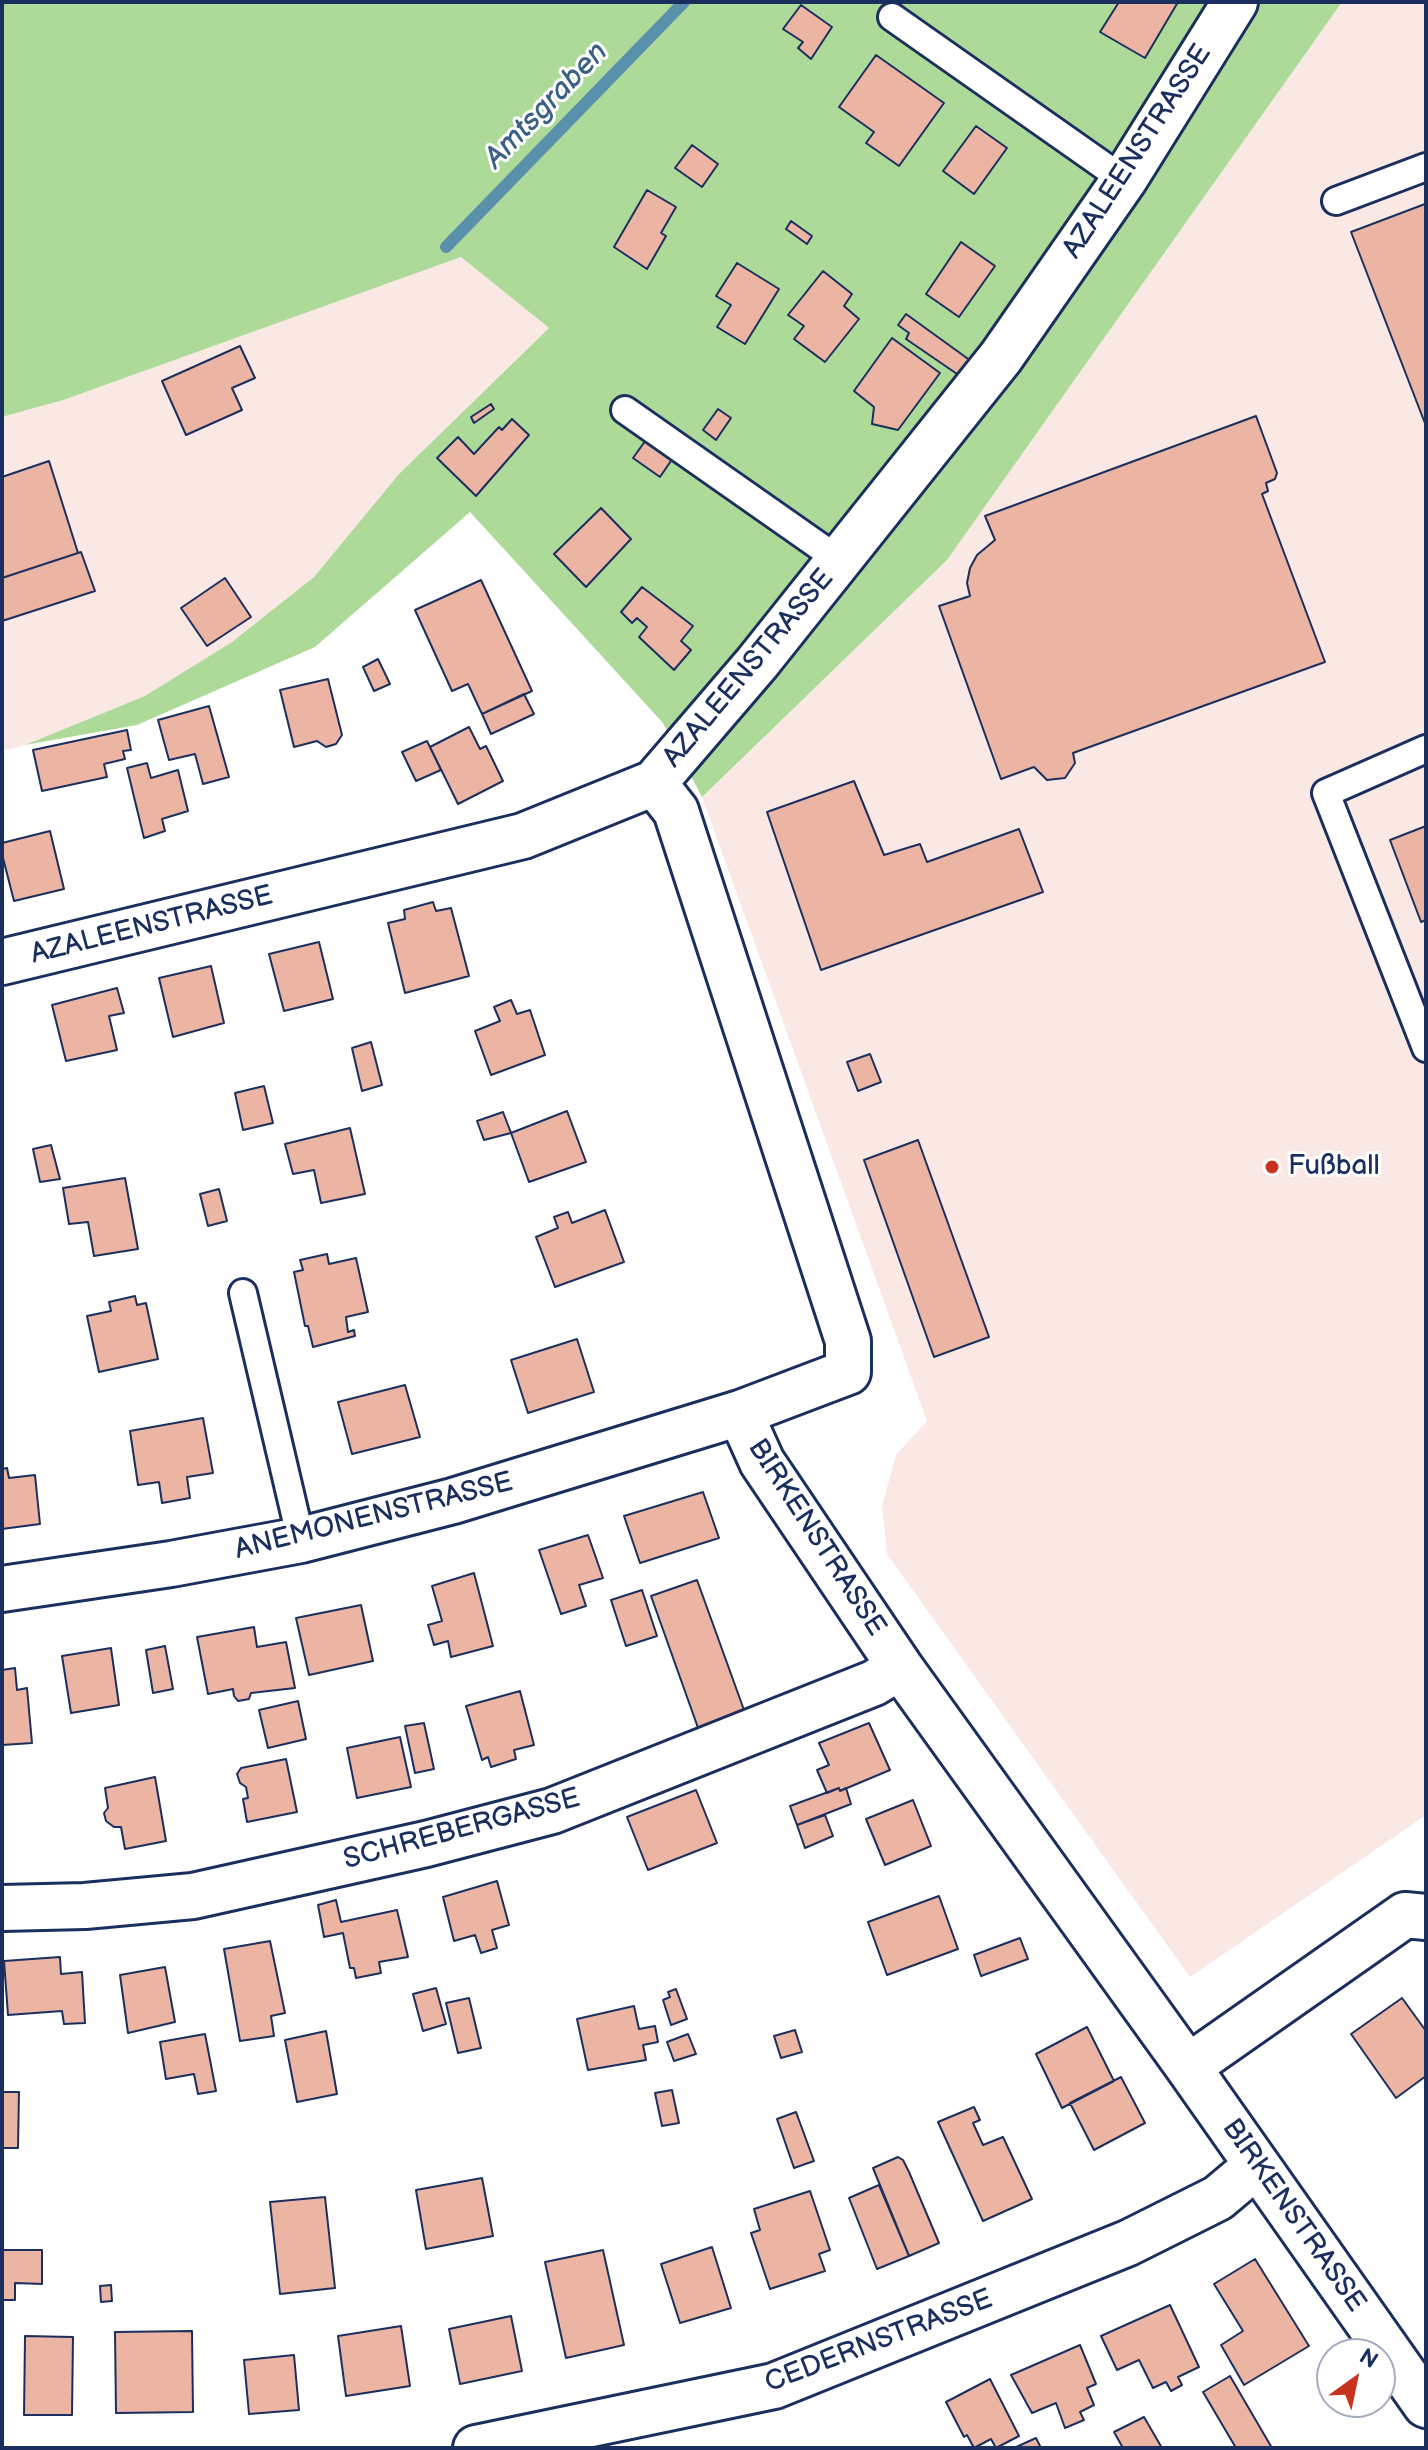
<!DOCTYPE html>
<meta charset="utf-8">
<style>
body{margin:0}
#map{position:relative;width:1428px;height:2450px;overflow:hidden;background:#fff;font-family:"Balsamiq Sans",sans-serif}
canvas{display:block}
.frame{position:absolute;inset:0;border:4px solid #1b2f5e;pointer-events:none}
.north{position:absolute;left:1316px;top:2338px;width:80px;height:80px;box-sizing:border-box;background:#fff;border:2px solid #a4acbf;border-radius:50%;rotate:33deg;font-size:22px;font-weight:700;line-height:32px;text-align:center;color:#1b2f5e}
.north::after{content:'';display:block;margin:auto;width:28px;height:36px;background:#c8321e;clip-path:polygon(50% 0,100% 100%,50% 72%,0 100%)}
</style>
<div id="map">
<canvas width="1428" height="2450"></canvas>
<div class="frame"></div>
<div class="north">N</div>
</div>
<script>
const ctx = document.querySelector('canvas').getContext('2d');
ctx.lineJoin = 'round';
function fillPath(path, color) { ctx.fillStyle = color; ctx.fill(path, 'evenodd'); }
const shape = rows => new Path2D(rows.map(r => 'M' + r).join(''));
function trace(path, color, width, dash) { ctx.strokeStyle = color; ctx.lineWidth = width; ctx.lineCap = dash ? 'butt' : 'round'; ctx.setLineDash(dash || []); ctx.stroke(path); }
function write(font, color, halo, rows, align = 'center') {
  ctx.font = font + ' "Balsamiq Sans",sans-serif'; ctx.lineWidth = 6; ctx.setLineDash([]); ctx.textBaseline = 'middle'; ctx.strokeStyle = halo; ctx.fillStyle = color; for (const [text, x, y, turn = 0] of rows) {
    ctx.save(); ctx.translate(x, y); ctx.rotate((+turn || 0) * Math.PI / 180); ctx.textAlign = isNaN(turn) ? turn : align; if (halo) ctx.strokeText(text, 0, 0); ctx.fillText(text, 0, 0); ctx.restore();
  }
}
const built = shape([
 [1342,2,1426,2,1426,1815,1190,1977,887,1554,882,1506,896,1455,927,1421,702,797,947,560],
 [461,257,549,328,399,474,314,577,232,642,145,696,25,745,2,751,2,417,55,402]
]);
const green = shape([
 [2,2,1342,2,947,560,702,797,663,723,470,512,315,647,137,725,25,745,145,696,232,642,314,577,399,474,549,328,461,257,63,400,2,417]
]);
const stream = shape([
 [446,247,684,2]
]);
const building = shape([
 [1119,2,1178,2,1145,58,1100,32,1119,2],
 [801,5,832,27,811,59,798,48,803,42,783,29,801,5],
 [876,55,944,103,899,166,866,143,874,132,839,107,876,55],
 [976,126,1007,148,974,194,943,171,976,126],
 [692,145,718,164,702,187,675,168,692,145],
 [647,190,676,207,661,233,666,236,647,269,614,247,647,190],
 [1425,204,1426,206,1426,426,1351,232,1425,204],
 [791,221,812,236,807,244,786,229,791,221],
 [961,242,995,266,959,317,926,294,961,242],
 [737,263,779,289,745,344,717,327,731,305,716,296,737,263],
 [823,271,852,294,844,306,859,319,825,362,794,339,804,326,788,315,823,271],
 [906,314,971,361,960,376,906,339,909,333,898,325,906,314],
 [892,338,940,373,898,430,872,424,874,407,854,391,892,338],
 [240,346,255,378,232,388,242,410,186,435,162,381,240,346],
 [491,404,494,409,474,423,471,417,491,404],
 [718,409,731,418,716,440,703,430,718,409],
 [1256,416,1277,473,1275,479,1266,483,1268,491,1262,494,1325,662,1073,753,1075,763,1065,778,1047,780,1034,767,1001,779,939,606,970,596,967,583,970,568,977,555,995,540,985,516,1256,416],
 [512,419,529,435,476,496,437,458,458,437,474,454,499,427,502,430,512,419],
 [651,433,677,452,660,477,633,458,651,433],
 [49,461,78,553,2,578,2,477,49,461],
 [601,508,631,539,586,587,554,554,601,508],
 [81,552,95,591,2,621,2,578,81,552],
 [225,578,251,617,207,646,181,608,225,578],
 [481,580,532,691,482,714,468,684,452,691,415,610,481,580],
 [642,587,693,626,681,641,691,650,674,670,639,637,647,627,637,618,632,623,621,612,642,587],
 [378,659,390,684,374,691,363,667,378,659],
 [328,679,342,735,336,744,326,747,317,741,294,747,280,690,328,679],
 [524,694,534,714,491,734,482,714,524,694],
 [209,706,229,777,203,784,195,754,169,760,158,720,209,706],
 [469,727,480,749,486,746,503,781,458,804,430,747,469,727],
 [127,730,131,750,123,751,125,759,104,764,107,777,42,791,33,750,127,730],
 [427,741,441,770,416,781,402,752,427,741],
 [147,763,151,778,178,770,188,811,162,819,165,831,144,838,127,768,147,763],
 [854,781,884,855,920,844,927,862,1019,829,1043,892,821,970,767,812,854,781],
 [1426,826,1426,920,1421,922,1390,840,1426,826],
 [50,831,64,889,14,901,2,854,2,843,50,831],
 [433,902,436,911,451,908,469,976,405,993,388,923,405,919,404,910,433,902],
 [319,942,333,999,284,1011,269,954,319,942],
 [211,966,224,1023,173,1037,159,978,211,966],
 [117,988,124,1013,109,1016,117,1050,66,1061,52,1005,117,988],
 [511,1000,517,1014,530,1010,545,1055,491,1075,475,1031,500,1021,494,1007,511,1000],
 [371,1042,382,1085,362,1091,352,1048,371,1042],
 [870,1054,881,1082,858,1091,847,1062,870,1054],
 [264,1086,273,1123,243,1130,235,1093,264,1086],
 [567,1111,586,1162,529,1182,511,1133,567,1111],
 [503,1112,511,1133,484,1140,477,1121,503,1112],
 [350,1128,365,1194,321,1203,314,1170,293,1174,285,1144,350,1128],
 [918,1140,989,1337,934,1357,864,1160,918,1140],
 [51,1145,60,1179,40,1182,33,1149,51,1145],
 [125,1178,138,1249,94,1256,88,1222,69,1224,63,1188,125,1178],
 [219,1189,227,1221,208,1226,200,1194,219,1189],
 [605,1210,624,1262,555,1287,536,1237,558,1228,554,1217,568,1212,572,1223,605,1210],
 [327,1254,329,1264,356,1258,368,1312,346,1317,348,1332,354,1330,355,1336,313,1347,308,1326,305,1326,294,1272,303,1270,300,1260,327,1254],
 [135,1296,137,1305,146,1303,158,1359,99,1372,87,1316,111,1311,109,1302,135,1296],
 [577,1339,594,1392,528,1413,511,1360,577,1339],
 [405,1385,420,1437,352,1454,338,1402,405,1385],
 [203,1418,213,1473,187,1477,190,1498,162,1503,159,1482,138,1485,130,1431,203,1418],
 [7,1468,9,1478,35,1475,40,1524,2,1529,2,1469,7,1468],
 [703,1492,719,1538,640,1563,624,1516,703,1492],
 [588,1535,603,1578,579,1585,586,1606,561,1614,539,1550,588,1535],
 [474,1573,493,1646,451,1657,448,1641,434,1645,428,1625,442,1621,432,1586,474,1573],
 [697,1580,748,1721,702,1739,651,1596,697,1580],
 [642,1590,657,1636,626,1646,611,1600,642,1590],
 [361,1605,373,1661,309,1675,296,1618,361,1605],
 [254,1627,257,1647,286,1642,295,1688,251,1693,249,1699,238,1701,234,1696,233,1689,208,1694,197,1637,254,1627],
 [165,1646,173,1689,153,1693,146,1650,165,1646],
 [111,1648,119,1705,71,1713,62,1656,111,1648],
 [15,1668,17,1690,27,1688,32,1743,2,1745,2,1670,15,1668],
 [520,1691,534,1745,514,1750,516,1759,491,1767,488,1757,482,1760,466,1706,520,1691],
 [298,1701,306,1739,268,1748,259,1710,298,1701],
 [424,1723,434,1769,415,1773,405,1726,424,1723],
 [869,1723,890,1770,840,1791,839,1788,827,1793,817,1770,829,1765,819,1743,869,1723],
 [400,1737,411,1787,357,1798,347,1748,400,1737],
 [286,1759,297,1812,247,1822,243,1799,248,1798,246,1787,240,1783,237,1774,241,1768,286,1759],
 [155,1777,166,1841,125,1849,121,1827,114,1827,106,1821,104,1813,108,1808,105,1788,155,1777],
 [839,1788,840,1791,846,1788,851,1804,797,1825,790,1806,839,1788],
 [696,1790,717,1843,648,1870,627,1817,696,1790],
 [913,1800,931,1846,885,1865,866,1819,913,1800],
 [825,1815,833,1836,805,1848,797,1825,825,1815],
 [497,1881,509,1925,492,1930,497,1948,481,1953,475,1935,454,1941,443,1897,497,1881],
 [939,1896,958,1949,887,1975,868,1922,939,1896],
 [336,1900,341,1922,397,1910,408,1957,379,1962,381,1973,356,1978,354,1968,350,1968,343,1933,324,1937,318,1905,336,1900],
 [1020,1938,1028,1959,981,1976,974,1955,1020,1938],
 [270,1941,285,2013,271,2016,274,2036,240,2041,224,1949,270,1941],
 [60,1957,61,1974,82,1972,85,2023,64,2024,62,2011,8,2015,4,1961,60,1957],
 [165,1967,175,2022,128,2033,120,1975,165,1967],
 [436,1988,446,2024,423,2031,413,1994,436,1988],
 [676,1989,687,2019,671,2025,663,2000,670,1997,668,1992,676,1989],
 [469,1998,481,2048,458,2053,446,2003,469,1998],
 [1402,1998,1426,2031,1426,2076,1396,2098,1351,2034,1402,1998],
 [634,2006,639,2029,655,2026,658,2042,643,2045,646,2060,588,2070,577,2019,634,2006],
 [1087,2027,1114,2081,1062,2108,1036,2054,1087,2027],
 [795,2030,802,2052,781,2058,774,2036,795,2030],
 [326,2031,337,2094,297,2102,285,2040,326,2031],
 [205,2034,216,2091,198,2094,194,2074,166,2079,160,2042,205,2034],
 [688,2034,696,2054,674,2061,667,2042,688,2034],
 [1121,2077,1145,2123,1094,2150,1070,2103,1121,2077],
 [672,2090,679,2123,662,2126,655,2093,672,2090],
 [2,2092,19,2092,18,2148,2,2148,2,2092],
 [974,2107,980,2120,973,2123,983,2145,1003,2137,1032,2199,983,2221,938,2122,974,2107],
 [796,2112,814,2161,794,2168,777,2119,796,2112],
 [898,2157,903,2160,909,2172,939,2243,909,2256,873,2168,898,2157],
 [482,2178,493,2236,426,2249,416,2190,482,2178],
 [879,2185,909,2256,877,2269,849,2198,879,2185],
 [810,2191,830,2250,819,2254,825,2271,770,2289,751,2233,760,2230,754,2209,810,2191],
 [325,2197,335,2288,280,2294,270,2202,325,2197],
 [712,2247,731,2308,680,2323,661,2264,712,2247],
 [2,2250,42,2250,42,2284,15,2283,15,2300,2,2300,2,2250],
 [603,2250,624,2345,566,2358,545,2262,603,2250],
 [1255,2259,1309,2346,1244,2385,1221,2345,1243,2331,1214,2284,1255,2259],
 [111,2285,112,2301,101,2302,100,2286,111,2285],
 [1170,2305,1199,2367,1178,2377,1182,2385,1171,2391,1166,2382,1153,2388,1139,2360,1117,2370,1101,2336,1170,2305],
 [511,2316,522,2371,460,2384,449,2329,511,2316],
 [401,2326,410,2386,346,2396,338,2336,401,2326],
 [192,2331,193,2412,116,2413,115,2332,192,2331],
 [25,2336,73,2337,72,2415,24,2415,25,2336],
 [1080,2345,1096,2384,1087,2388,1094,2405,1080,2412,1084,2420,1065,2428,1056,2403,1032,2413,1011,2375,1080,2345],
 [294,2355,299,2410,249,2414,244,2360,294,2355],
 [1230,2376,1272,2448,1236,2448,1203,2392,1230,2376],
 [990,2379,1019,2436,996,2448,991,2439,974,2448,967,2435,964,2437,946,2402,990,2379],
 [1144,2417,1162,2448,1123,2448,1114,2432,1144,2417],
 [1036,2438,1041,2448,1014,2448,1036,2438]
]);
const service = shape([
 [892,17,1124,180],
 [1336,201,1426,167],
 [625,410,839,560],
 [1426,749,1326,793,1426,1048],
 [243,1293,301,1540]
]);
const minor = shape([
 [2,962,523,836,654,783,757,663,1001,357,1124,180,1235,2],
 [740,1413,762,1462,900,1667,1188,2067,1426,2405],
 [2,1589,171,1564,301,1540,453,1501,740,1413,848,1372,848,1341,676,811,654,783],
 [2,1908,85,1906,193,1896,426,1844,552,1811,874,1683,900,1667],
 [1188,2067,1405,1915,1426,1917],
 [476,2448,774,2386,1128,2243,1218,2198,1256,2166]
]);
const markers = [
 [1272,1167,8,"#c8321e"]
];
const streetNames = [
 ["AZALEENSTRASSE",1138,152,-57],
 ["AZALEENSTRASSE",749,669,-50],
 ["AZALEENSTRASSE",152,926,-14],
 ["ANEMONENSTRASSE",374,1517,-14],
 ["BIRKENSTRASSE",816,1538,57],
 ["SCHREBERGASSE",462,1830,-15],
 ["BIRKENSTRASSE",1293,2216,55],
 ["CEDERNSTRASSE",879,2342,-21]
];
const poiNames = [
 ["Fußball",1288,1167]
];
const waterNames = [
 ["Amtsgraben",547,106,-46]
];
fillPath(built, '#f9e8e3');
fillPath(green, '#adda99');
trace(stream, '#5990ab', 12);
fillPath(building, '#ecb4a3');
trace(building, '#1b2f5e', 2);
trace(service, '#1b2f5e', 32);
trace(minor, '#1b2f5e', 50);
trace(service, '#fff', 26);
trace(minor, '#fff', 44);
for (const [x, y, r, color] of markers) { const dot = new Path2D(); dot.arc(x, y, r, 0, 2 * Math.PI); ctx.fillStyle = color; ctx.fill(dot); trace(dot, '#fff', 3); }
write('28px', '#1b2f5e', '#fff', streetNames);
write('28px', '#1b2f5e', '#fff', poiNames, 'left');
write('italic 30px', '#3a6084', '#fff', waterNames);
</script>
